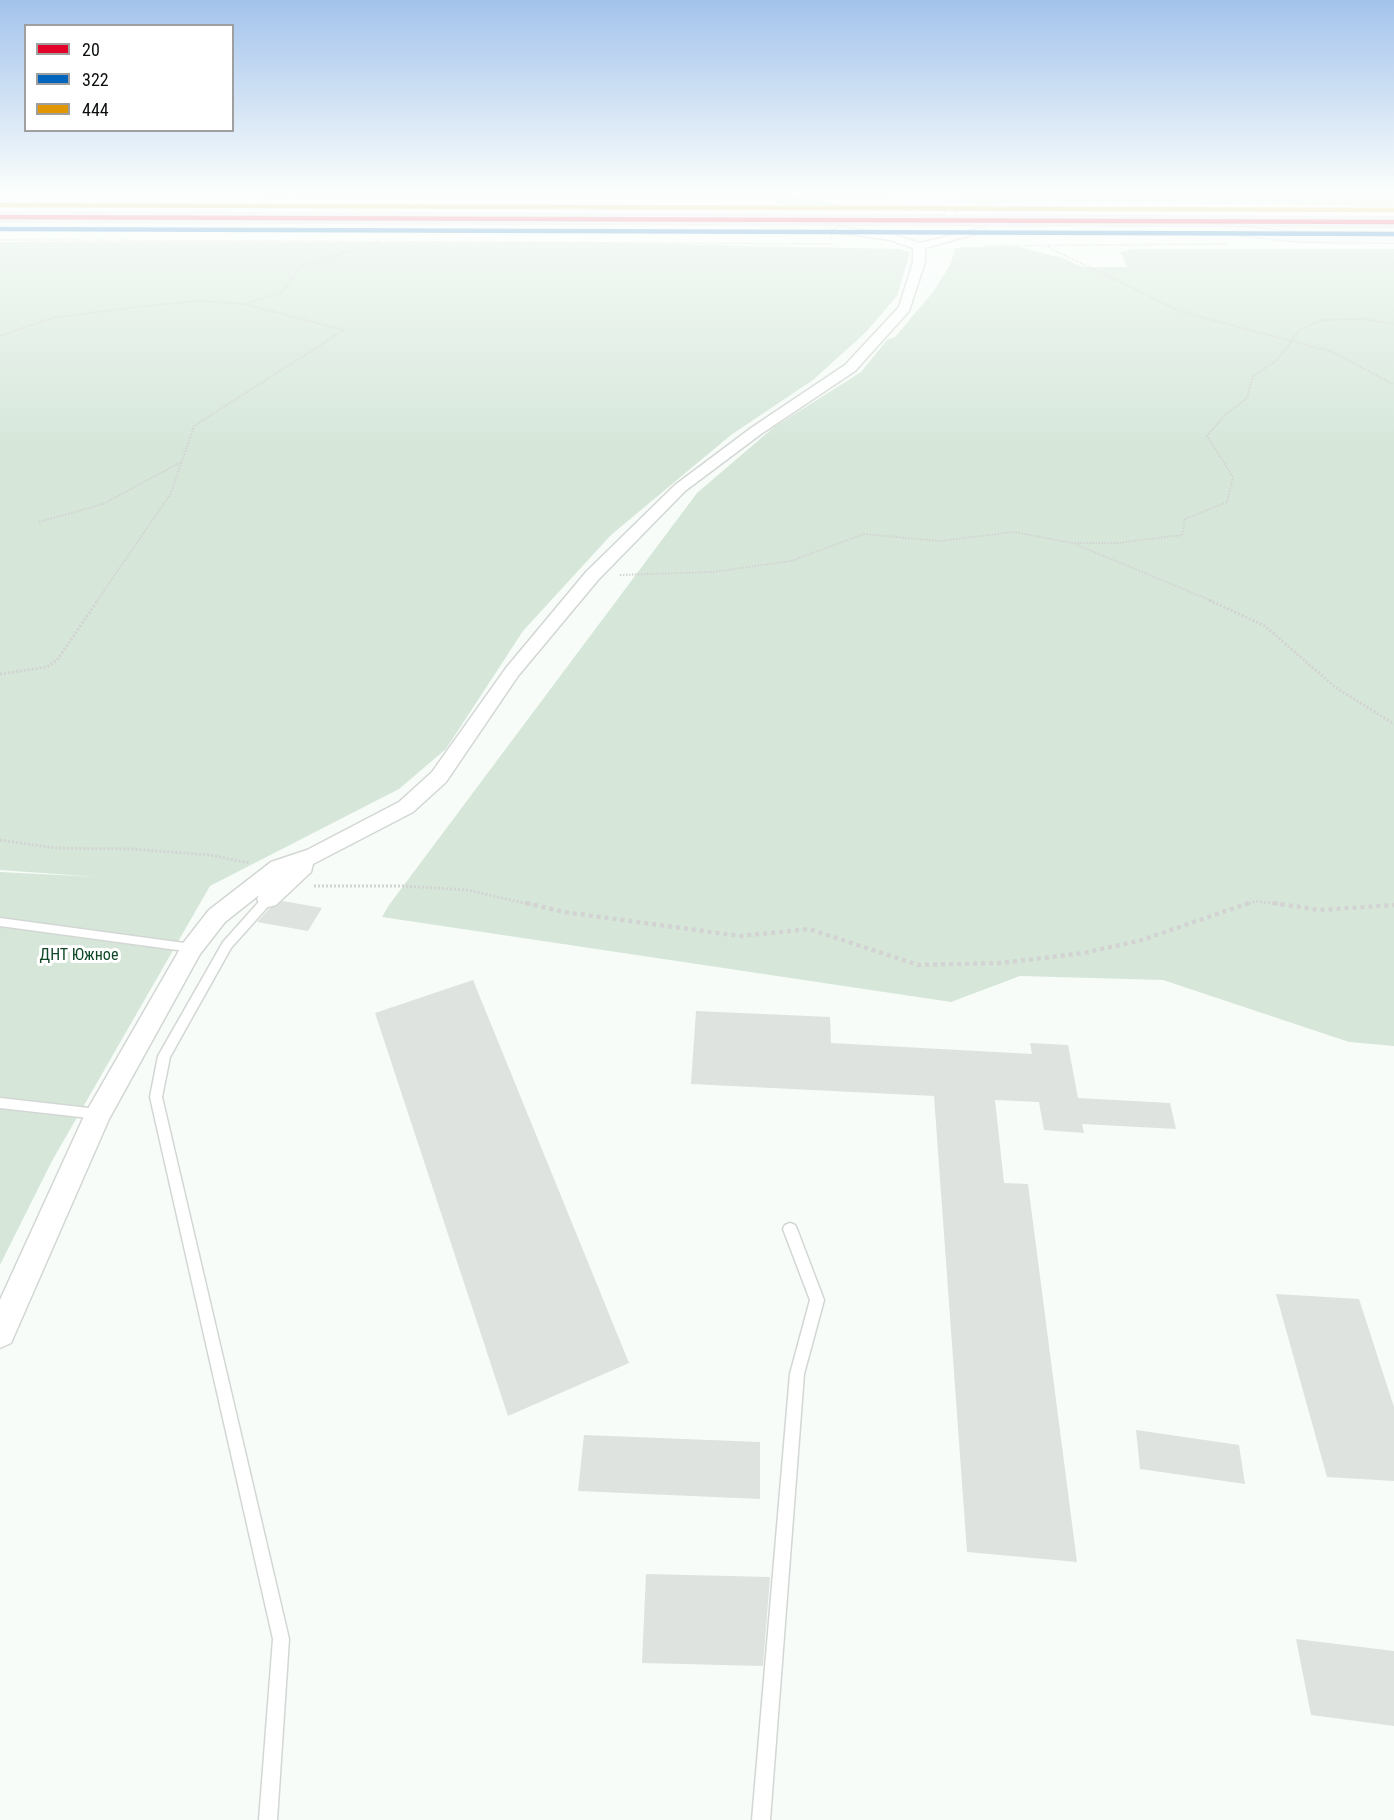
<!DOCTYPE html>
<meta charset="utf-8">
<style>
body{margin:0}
#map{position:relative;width:1394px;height:1820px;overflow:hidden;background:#f7fcf8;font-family:"Roboto Condensed",sans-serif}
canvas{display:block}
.legend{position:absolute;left:24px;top:24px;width:210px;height:108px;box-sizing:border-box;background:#fff;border:2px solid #9e9f9e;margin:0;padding:8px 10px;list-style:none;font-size:18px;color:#0c100d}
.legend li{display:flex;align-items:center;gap:12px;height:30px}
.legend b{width:30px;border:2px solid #9e9f9e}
</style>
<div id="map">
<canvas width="1394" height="1820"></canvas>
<ul class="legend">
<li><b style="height:8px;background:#e4002b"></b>20</li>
<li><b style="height:8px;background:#0065bd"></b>322</li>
<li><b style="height:8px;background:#e09701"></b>444</li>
</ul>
</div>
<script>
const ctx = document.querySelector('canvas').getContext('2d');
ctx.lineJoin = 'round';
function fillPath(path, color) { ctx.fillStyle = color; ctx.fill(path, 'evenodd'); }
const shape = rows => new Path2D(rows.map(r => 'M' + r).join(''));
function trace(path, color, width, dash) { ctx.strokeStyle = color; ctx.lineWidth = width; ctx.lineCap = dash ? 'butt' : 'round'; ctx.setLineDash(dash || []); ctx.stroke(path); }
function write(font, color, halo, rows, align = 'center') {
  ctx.font = font + ' "Roboto Condensed",sans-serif'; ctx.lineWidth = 6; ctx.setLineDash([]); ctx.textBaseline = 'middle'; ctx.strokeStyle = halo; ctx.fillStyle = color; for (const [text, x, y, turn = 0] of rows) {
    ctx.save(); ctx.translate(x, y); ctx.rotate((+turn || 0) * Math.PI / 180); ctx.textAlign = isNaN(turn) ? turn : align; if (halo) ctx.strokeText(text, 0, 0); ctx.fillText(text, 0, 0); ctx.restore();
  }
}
const green = shape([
 [274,191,789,191,794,197,831,202,836,205,831,208,812,208,780,205,774,200,252,198],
 [795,191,892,191,893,193,888,198,880,199,815,199,801,197],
 [963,191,1394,191,1394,206,1024,201,984,206,960,202],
 [0,242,602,243,900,249,910,252,897,296,866,332,813,380,731,435,611,535,523,631,446,749,399,789,210,886,52,1161,0,1265,0,872,98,877,0,870],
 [963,247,1019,247,1063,258,1082,267,1127,267,1120,252,1134,249,1394,249,1394,1046,1349,1042,1163,980,1020,976,951,1002,382,917,389,905,697,493,774,427,861,372,887,340,895,337,933,292,950,265,955,249]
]);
const building = shape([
 [283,901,322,908,308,931,257,922,269,909],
 [473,980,629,1363,508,1416,375,1013],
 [696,1011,830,1017,831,1043,1032,1054,1030,1043,1068,1045,1078,1098,1170,1103,1176,1129,1082,1124,1084,1133,1044,1130,1039,1102,995,1100,1004,1183,1028,1184,1077,1562,967,1552,934,1096,691,1084],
 [1276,1294,1359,1299,1394,1407,1394,1481,1327,1477],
 [1136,1430,1239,1445,1245,1484,1140,1469],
 [584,1435,760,1442,760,1499,578,1491],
 [646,1574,770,1577,763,1666,642,1663],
 [1296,1639,1394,1651,1394,1726,1311,1715]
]);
const pathFar2 = shape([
 [784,191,785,202],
 [0,240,833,244],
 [985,246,1227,244],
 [1045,246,1182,312,1333,352,1394,385],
 [0,336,52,318,135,307,197,301,244,304,281,293,302,266,379,242],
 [39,522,103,504,181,462],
 [1075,544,1212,601],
 [620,575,712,572,791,561,864,534,940,541,1014,532,1072,543,1118,543,1182,535,1185,519,1227,502,1233,477,1207,436,1225,415,1247,398,1253,376,1277,360,1300,330,1321,320,1364,319,1394,324],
 [97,601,171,493,194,426,344,330,244,304]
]);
const pathFar1 = shape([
 [1209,600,1265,626,1335,687,1394,724],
 [0,674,47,667,58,659,98,600],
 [0,840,55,848,132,849,210,855,250,863],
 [314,886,403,886,467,890,533,905],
 [1245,905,1256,901,1284,905]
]);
const path = shape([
 [526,903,564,912,740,936,809,929,918,965,1001,963,1084,953,1142,940,1249,903],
 [1273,903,1320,910,1394,905]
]);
const lane = shape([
 [268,895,273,899,272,902,231,948,170,1057,162,1097,289,1639,277,1820,259,1820,273,1639,150,1097,158,1056,223,942,264,896,268,895],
 [0,918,192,944,196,945,197,948,196,951,192,952,0,926,0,918],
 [0,1098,98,1109,102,1110,104,1114,102,1118,98,1119,0,1108,0,1098],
 [790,1223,795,1225,797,1229,824,1300,804,1374,770,1820,752,1820,790,1374,810,1300,783,1229,785,1225,790,1223]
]);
const street = shape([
 [951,191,961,191,953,221,948,224,943,221,951,191],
 [839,227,892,234,920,243,981,228,986,231,925,248,925,262,909,311,855,371,761,434,685,491,598,580,518,676,446,782,413,812,313,864,311,872,276,905,268,907,260,905,257,899,259,895,225,922,200,954,109,1119,11,1343,0,1348,0,1300,85,1114,184,942,209,910,271,862,307,850,399,802,432,772,506,668,586,572,675,485,751,428,845,365,899,307,913,262,913,248,890,240,835,232,834,230,839,227]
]);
const secondary = shape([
 [1241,227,1300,232,1394,233,1394,243,1300,242,1236,235,1233,232,1241,227]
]);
const highway = shape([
 [0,212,1394,217,1394,227,0,222,0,212]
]);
const pathBridge = shape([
 [826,210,832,240]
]);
const bus1 = shape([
 [0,217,1394,222]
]);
const bus2 = shape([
 [0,229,1394,234]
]);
const bus3 = shape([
 [0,205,1394,210]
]);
const parkNames = [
 ["ДНТ Южное",79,956]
];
fillPath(green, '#d6e7da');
fillPath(building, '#dee3df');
trace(lane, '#d3d7d4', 3);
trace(street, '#d3d7d4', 3);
trace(secondary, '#d3d7d4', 2);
trace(highway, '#d5d8d6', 2);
trace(pathFar2, '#d2d3d2', 2, [1.5, 1.5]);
trace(pathFar1, '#d2d3d2', 3, [2, 2]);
trace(path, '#d2d3d2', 4.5, [4, 4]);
fillPath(lane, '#fefffe');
fillPath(street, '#fefffe');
fillPath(secondary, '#f5f5f8');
fillPath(highway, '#e2e1ea');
trace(pathBridge, '#d2d3d2', 2, [1.5, 1.5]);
trace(bus1, '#e4002b', 4.5);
trace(bus2, '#0065bd', 4.5);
trace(bus3, '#e09701', 4.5);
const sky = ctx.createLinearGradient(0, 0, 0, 446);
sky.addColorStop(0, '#a3c3ec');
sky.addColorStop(0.43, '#fbfefc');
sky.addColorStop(1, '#fbfefc00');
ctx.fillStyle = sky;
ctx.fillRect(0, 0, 1394, 446);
write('16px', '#0e4826', '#fff', parkNames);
</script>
